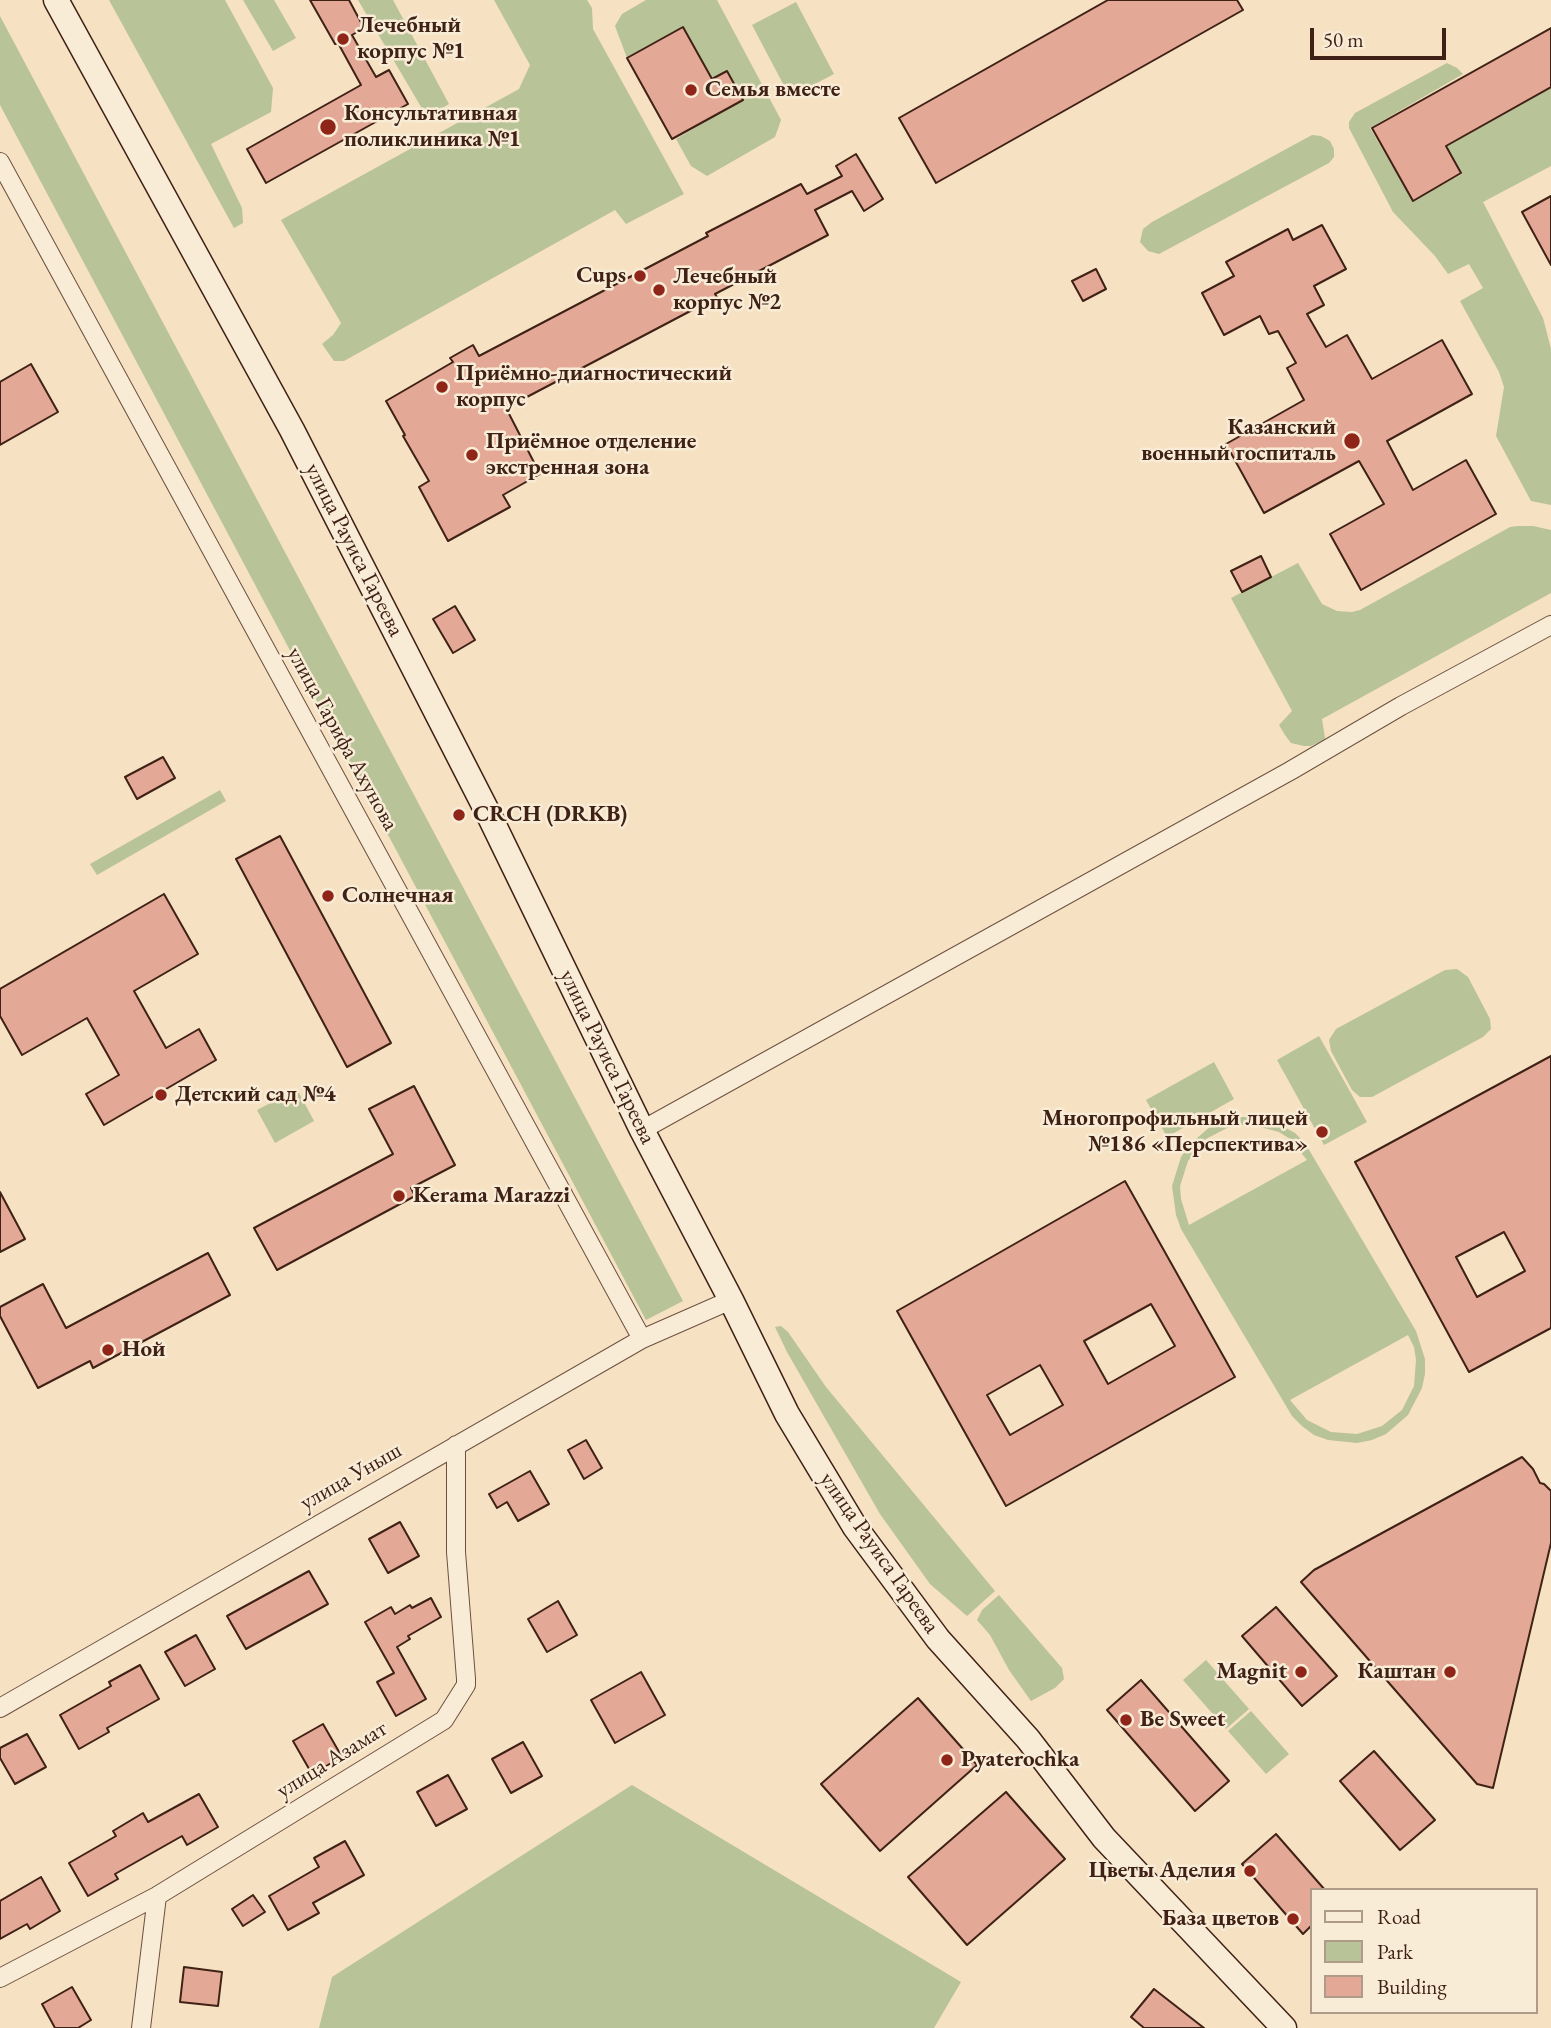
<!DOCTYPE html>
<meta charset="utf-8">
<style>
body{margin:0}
#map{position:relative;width:1551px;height:2028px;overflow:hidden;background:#f6e1c2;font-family:"EB Garamond",serif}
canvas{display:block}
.legend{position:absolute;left:1310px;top:1888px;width:228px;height:126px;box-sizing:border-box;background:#f9ecd7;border:2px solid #af9b89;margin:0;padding:9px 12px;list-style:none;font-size:21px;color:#3f2115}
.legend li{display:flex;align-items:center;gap:14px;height:35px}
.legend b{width:35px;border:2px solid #af9b89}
.scale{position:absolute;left:1310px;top:28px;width:136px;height:32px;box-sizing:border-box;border:4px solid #3f2115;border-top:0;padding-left:9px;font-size:21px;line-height:24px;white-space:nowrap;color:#3f2115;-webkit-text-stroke:5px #f9ecd7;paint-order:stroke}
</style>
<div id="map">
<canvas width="1551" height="2028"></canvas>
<ul class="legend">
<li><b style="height:9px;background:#f9ecd7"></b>Road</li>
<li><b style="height:19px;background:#b8c397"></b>Park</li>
<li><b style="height:19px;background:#e4a996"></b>Building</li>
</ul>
<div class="scale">50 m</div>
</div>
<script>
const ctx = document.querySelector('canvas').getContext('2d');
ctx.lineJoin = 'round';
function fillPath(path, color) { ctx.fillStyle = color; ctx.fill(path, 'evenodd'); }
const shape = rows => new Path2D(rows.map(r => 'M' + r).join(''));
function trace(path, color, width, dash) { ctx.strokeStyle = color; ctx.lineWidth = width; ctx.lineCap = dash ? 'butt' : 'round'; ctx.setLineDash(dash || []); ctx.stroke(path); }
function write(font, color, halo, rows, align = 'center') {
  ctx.font = font + ' "EB Garamond",serif'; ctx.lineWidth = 5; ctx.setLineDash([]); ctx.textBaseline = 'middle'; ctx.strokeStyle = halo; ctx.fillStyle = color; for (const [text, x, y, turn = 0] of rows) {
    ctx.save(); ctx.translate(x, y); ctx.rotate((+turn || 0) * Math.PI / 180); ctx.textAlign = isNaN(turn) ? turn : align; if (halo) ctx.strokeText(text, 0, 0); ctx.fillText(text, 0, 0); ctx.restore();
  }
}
const green = shape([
 [109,0,225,0,273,88,271,112,211,144,242,208,243,223,234,228],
 [243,0,274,0,296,38,273,51],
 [358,0,393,0,449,104,427,117],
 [494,0,587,0,592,8,593,29,684,194,626,224,615,210,344,361,334,361,322,344,333,335,341,323,281,220,519,89,530,65],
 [646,0,717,0,781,120,775,137,707,176,691,166,676,139,742,100,712,79,683,27,627,58,615,26,622,14],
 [796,2,834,74,790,97,752,25],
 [0,16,683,1301,646,1320,0,105],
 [1447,63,1457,68,1463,74,1370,128,1413,201,1462,174,1447,146,1551,88,1551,166,1483,202,1543,318,1551,349,1551,505,1531,501,1496,436,1504,387,1499,372,1460,301,1483,288,1469,264,1448,274,1435,256,1393,212,1349,128,1349,122,1355,113],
 [1312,135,1321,136,1330,141,1334,149,1334,157,1329,163,1159,254,1148,251,1140,242,1143,229,1152,222],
 [1518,526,1533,526,1551,530,1551,593,1322,719,1325,738,1324,740,1311,746,1304,746,1291,743,1285,735,1279,725,1292,711,1231,598,1298,563,1322,604,1337,611,1352,612,1360,610,1510,527],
 [220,790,226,801,97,875,90,864],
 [1457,969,1468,977,1490,1019,1491,1029,1483,1037,1372,1097,1360,1097,1352,1090,1331,1051,1329,1040,1336,1029,1445,970],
 [1319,1036,1367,1122,1324,1145,1277,1060],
 [1214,1062,1234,1099,1167,1137,1146,1100],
 [297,1089,314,1121,275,1143,257,1110],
 [1239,1117,1254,1117,1269,1119,1295,1133,1305,1143,1416,1331,1425,1359,1425,1374,1422,1388,1408,1415,1386,1434,1372,1440,1357,1443,1328,1440,1314,1435,1302,1426,1292,1416,1181,1229,1176,1215,1172,1186,1181,1157,1189,1145,1211,1126],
 [1240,1125,1253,1125,1279,1132,1290,1139,1307,1160,1189,1225,1181,1199,1180,1186,1188,1161,1204,1140,1227,1128],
 [1408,1335,1414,1347,1416,1360,1414,1386,1402,1410,1382,1426,1357,1434,1331,1432,1307,1420,1290,1400],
 [781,1326,788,1332,826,1387,995,1591,967,1616,930,1584,880,1514,787,1352,775,1327],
 [999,1595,1062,1668,1064,1679,1055,1688,1031,1701,1009,1670,990,1635,977,1620,982,1610],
 [1206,1660,1249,1709,1226,1729,1183,1680],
 [1251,1711,1289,1754,1266,1774,1228,1731],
 [632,1785,961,1982,934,2028,319,2028,332,1977]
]);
const building = shape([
 [310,0,349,0,364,28,352,35,376,77,389,70,408,104,266,183,247,149,361,85,338,43,335,44,310,0],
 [1108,0,1237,0,1243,10,936,183,899,118,1108,0],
 [683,27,712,79,727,71,743,100,672,139,627,58,683,27],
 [1551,28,1551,87,1446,146,1461,173,1413,201,1372,128,1551,28],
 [856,154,883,199,864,211,852,191,815,210,828,235,715,294,717,297,506,408,540,474,503,495,510,507,448,541,419,487,429,481,403,436,405,435,386,401,453,362,450,358,473,345,479,356,708,236,706,233,801,184,807,194,842,176,836,166,856,154],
 [1551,196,1551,265,1522,212,1551,196],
 [1322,225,1346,269,1314,286,1324,305,1307,314,1326,347,1347,335,1372,379,1442,340,1472,394,1387,441,1413,490,1466,460,1496,514,1361,590,1330,534,1384,504,1359,461,1264,513,1226,444,1304,400,1287,368,1296,363,1278,331,1269,334,1260,316,1224,335,1202,293,1234,276,1226,262,1288,229,1293,240,1322,225],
 [1096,269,1106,289,1083,301,1072,281,1096,269],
 [31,364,58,412,0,445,0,382,31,364],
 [1261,556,1271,577,1242,592,1231,571,1261,556],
 [455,606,475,640,453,653,433,619,455,606],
 [163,757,175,778,137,799,125,777,163,757],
 [280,836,391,1043,347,1067,236,859,280,836],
 [164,894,198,954,134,991,166,1048,199,1029,216,1060,104,1125,86,1094,119,1075,87,1018,22,1055,0,1016,0,989,164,894],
 [1551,1056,1551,1328,1469,1372,1355,1162,1551,1056],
 [1504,1232,1525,1271,1477,1297,1456,1257,1504,1232],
 [414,1086,455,1165,411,1188,415,1196,277,1270,254,1228,393,1154,369,1109,414,1086],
 [1125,1181,1235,1377,1006,1506,897,1311,1125,1181],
 [1151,1304,1175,1346,1108,1384,1084,1341,1151,1304],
 [1040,1365,1063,1405,1010,1435,987,1395,1040,1365],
 [0,1192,25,1239,0,1252,0,1192],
 [208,1253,230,1295,93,1368,90,1361,38,1388,0,1316,0,1307,43,1284,66,1328,208,1253],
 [586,1440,602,1468,584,1479,568,1450,586,1440],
 [1522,1457,1533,1469,1540,1483,1544,1484,1551,1491,1551,1543,1493,1788,1477,1784,1301,1582,1314,1570,1522,1457],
 [530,1471,549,1504,518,1521,507,1502,497,1508,489,1494,530,1471],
 [400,1522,419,1556,388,1573,369,1539,400,1522],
 [309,1571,328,1604,246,1649,227,1616,309,1571],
 [431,1598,441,1617,408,1636,410,1639,397,1647,426,1699,396,1716,377,1682,394,1673,365,1622,391,1607,395,1614,410,1605,412,1608,431,1598],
 [558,1601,577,1635,547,1652,528,1619,558,1601],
 [1276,1607,1337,1676,1302,1706,1242,1636,1276,1607],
 [196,1635,215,1669,185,1686,165,1652,196,1635],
 [140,1665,159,1699,107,1728,109,1732,79,1749,60,1715,111,1686,109,1682,140,1665],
 [641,1672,665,1715,615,1743,591,1700,641,1672],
 [1141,1680,1229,1781,1195,1811,1107,1710,1141,1680],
 [918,1698,977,1765,880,1851,821,1784,918,1698],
 [323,1724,342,1757,312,1774,293,1741,323,1724],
 [27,1734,46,1767,15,1784,0,1758,0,1748,27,1734],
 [523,1742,542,1776,511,1793,492,1759,523,1742],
 [1374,1751,1435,1820,1400,1850,1340,1781,1374,1751],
 [448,1775,467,1809,436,1826,417,1792,448,1775],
 [1006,1792,1065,1859,967,1945,908,1877,1006,1792],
 [199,1794,218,1827,187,1845,182,1836,115,1874,118,1879,88,1896,69,1863,116,1836,113,1831,143,1813,148,1822,199,1794],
 [1276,1834,1325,1890,1311,1890,1311,1926,1303,1934,1242,1864,1276,1834],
 [345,1841,364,1875,313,1903,319,1913,288,1930,269,1896,319,1867,314,1858,345,1841],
 [41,1877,60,1911,30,1929,27,1924,0,1939,0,1901,41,1877],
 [253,1895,265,1912,243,1926,232,1909,253,1895],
 [184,1967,222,1972,218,2006,180,2002,184,1967],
 [72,1987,91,2020,78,2028,55,2028,42,2004,72,1987],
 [1154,1989,1204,2028,1144,2028,1131,2017,1154,1989]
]);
const street = shape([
 [0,162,642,1339],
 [642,1130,1290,771,1401,706,1551,625],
 [0,1708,642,1339,731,1300],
 [0,1978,157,1896,444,1720,466,1685,466,1679,456,1552,456,1445],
 [141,2028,157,1896]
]);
const secondary = shape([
 [56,0,292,430,488,813,642,1130,731,1300,787,1414,855,1527,938,1639,1028,1739,1104,1838,1284,2028]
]);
const markers = [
 [343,39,7,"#8f2418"],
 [691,90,7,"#8f2418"],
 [328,127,9,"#8f2418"],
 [640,276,7,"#8f2418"],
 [659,290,7,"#8f2418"],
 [442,387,7,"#8f2418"],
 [1352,441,9,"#8f2418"],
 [472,455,7,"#8f2418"],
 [459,815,7,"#8f2418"],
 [328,896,7,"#8f2418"],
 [161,1095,7,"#8f2418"],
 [1322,1132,7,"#8f2418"],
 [399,1196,7,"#8f2418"],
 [108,1350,7,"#8f2418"],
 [1301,1672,7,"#8f2418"],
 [1450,1672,7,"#8f2418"],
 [1126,1720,7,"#8f2418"],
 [947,1760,7,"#8f2418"],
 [1250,1871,7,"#8f2418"],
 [1293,1919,7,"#8f2418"]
];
const poiNames = [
 ["Лечебный",357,26],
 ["корпус №1",357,52],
 ["Семья вместе",705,90],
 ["Консультативная",344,114],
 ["поликлиника №1",344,140],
 ["Cups",626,276,"right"],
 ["Лечебный",673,277],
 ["корпус №2",673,303],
 ["Приёмно-диагностический",456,374],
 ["корпус",456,400],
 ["Казанский",1336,428,"right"],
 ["военный госпиталь",1336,454,"right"],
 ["Приёмное отделение",486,442],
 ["экстренная зона",486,468],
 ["CRCH (DRKB)",473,815],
 ["Солнечная",342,896],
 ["Детский сад №4",175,1095],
 ["Многопрофильный лицей",1308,1119,"right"],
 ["№186 «Перспектива»",1308,1145,"right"],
 ["Kerama Marazzi",413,1196],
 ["Ной",122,1350],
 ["Magnit",1287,1672,"right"],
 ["Каштан",1436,1672,"right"],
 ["Be Sweet",1140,1720],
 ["Pyaterochka",961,1760],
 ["Цветы Аделия",1236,1871,"right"],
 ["База цветов",1279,1919,"right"]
];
const streetNames = [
 ["улица Рауиса Гареева",354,550,63],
 ["улица Гарифа Ахунова",342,739,61],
 ["улица Рауиса Гареева",607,1057,64],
 ["улица Уныш",351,1477,-30],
 ["улица Рауиса Гареева",879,1553,55],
 ["улица Азамат",332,1760,-32]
];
fillPath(green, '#b8c397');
fillPath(building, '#e4a996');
trace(building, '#3f2115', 2);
trace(street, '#6d5140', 20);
trace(secondary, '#3f2115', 27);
trace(street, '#f9ecd7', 18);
trace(secondary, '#f9ecd7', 24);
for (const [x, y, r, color] of markers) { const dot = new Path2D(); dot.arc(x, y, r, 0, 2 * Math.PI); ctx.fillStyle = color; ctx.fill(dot); trace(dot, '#f9ecd7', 2.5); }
write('bold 23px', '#3f2115', '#f9ecd7', poiNames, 'left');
write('23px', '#3f2115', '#f9ecd7', streetNames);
</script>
